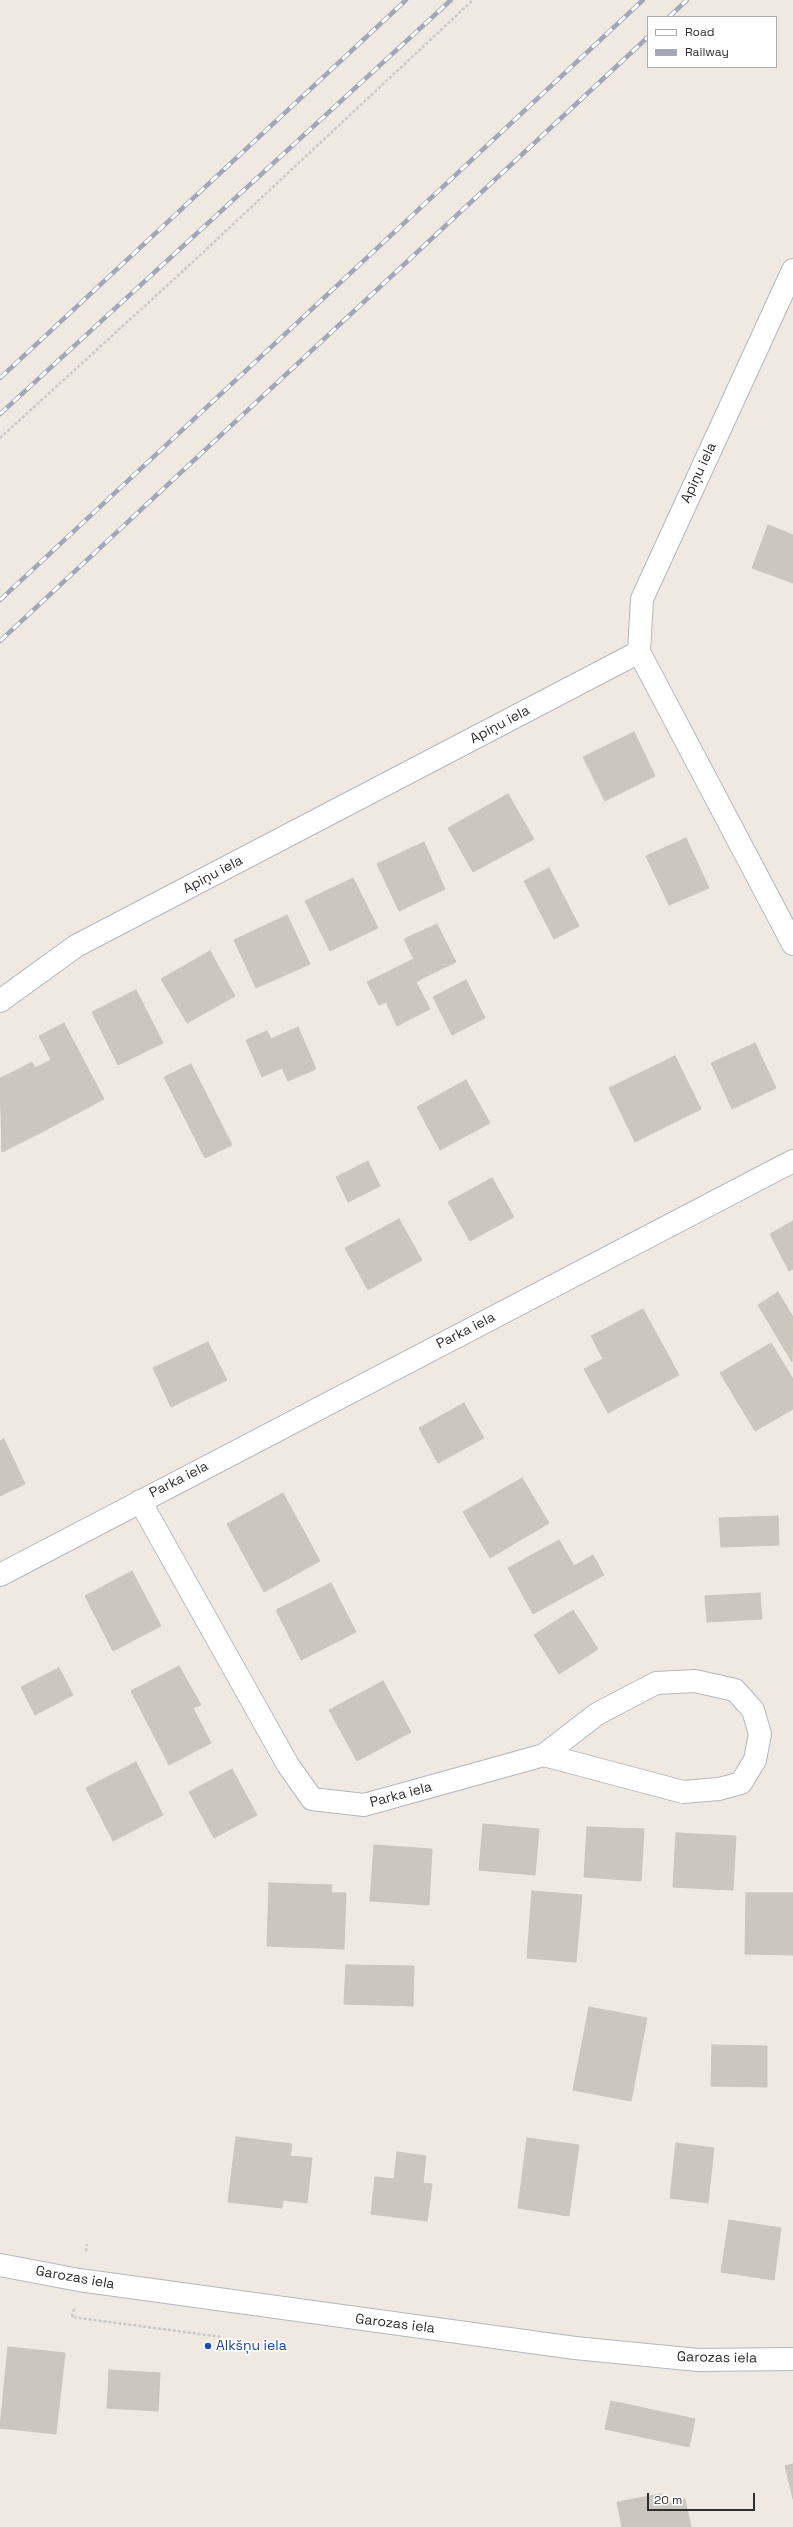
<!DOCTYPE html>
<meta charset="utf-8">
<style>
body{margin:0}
#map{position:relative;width:793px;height:2527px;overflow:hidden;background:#efe9e1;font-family:"Space Grotesk",sans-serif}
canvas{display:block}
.legend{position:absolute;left:647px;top:16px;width:130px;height:52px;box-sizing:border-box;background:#fff;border:1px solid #ababab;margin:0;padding:5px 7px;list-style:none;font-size:12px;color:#2e2e2e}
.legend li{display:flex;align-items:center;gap:8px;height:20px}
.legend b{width:20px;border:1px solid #ababab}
.scale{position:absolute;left:647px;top:2493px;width:108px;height:18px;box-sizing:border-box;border:2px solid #2e2e2e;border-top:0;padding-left:5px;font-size:12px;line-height:14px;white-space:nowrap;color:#2e2e2e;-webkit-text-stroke:3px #fff;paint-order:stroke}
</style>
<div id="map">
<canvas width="793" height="2527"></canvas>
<ul class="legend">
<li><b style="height:5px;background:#fff"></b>Road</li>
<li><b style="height:5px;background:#a3a6b8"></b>Railway</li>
</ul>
<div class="scale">20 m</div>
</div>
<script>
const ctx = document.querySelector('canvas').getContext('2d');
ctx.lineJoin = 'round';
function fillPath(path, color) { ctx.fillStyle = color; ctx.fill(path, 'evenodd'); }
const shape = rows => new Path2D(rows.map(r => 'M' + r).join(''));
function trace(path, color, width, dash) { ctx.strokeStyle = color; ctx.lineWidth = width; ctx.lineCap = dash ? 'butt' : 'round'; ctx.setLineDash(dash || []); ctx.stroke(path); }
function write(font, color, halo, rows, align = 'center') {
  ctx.font = font + ' "Space Grotesk",sans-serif'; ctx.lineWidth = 3.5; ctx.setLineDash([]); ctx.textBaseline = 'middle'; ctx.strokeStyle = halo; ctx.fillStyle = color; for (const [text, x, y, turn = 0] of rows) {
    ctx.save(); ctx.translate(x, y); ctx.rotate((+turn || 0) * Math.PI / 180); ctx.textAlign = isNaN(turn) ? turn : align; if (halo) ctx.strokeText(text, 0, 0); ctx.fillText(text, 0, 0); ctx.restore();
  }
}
const building = shape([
 [768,525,793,535,793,583,752,568,768,525],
 [634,732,655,776,605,801,583,757,634,732],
 [508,794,534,839,473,872,448,828,508,794],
 [686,838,709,888,669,905,646,856,686,838],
 [424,842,445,889,399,911,377,864,424,842],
 [549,868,579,926,554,939,524,881,549,868],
 [353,878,378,928,330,951,305,901,353,878],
 [287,915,310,964,256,988,234,940,287,915],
 [437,924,456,962,423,978,404,939,437,924],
 [210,951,235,996,187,1023,161,979,210,951],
 [414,959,423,978,416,982,430,1009,397,1026,386,1002,379,1005,367,982,414,959],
 [466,980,485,1018,452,1035,433,997,466,980],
 [136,990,163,1043,118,1065,92,1012,136,990],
 [64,1023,104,1099,44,1131,13,1072,32,1062,35,1068,51,1060,39,1036,64,1023],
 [298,1027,316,1069,288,1081,282,1068,262,1077,246,1040,267,1031,271,1039,298,1027],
 [755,1043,776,1088,732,1109,711,1063,755,1043],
 [675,1056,701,1109,635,1142,609,1088,675,1056],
 [191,1064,232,1145,205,1158,164,1077,191,1064],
 [13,1072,44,1131,2,1152,0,1078,13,1072],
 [466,1080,490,1123,440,1150,417,1107,466,1080],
 [368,1161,380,1186,348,1202,336,1177,368,1161],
 [492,1178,514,1217,470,1241,448,1202,492,1178],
 [399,1219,422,1260,368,1290,345,1248,399,1219],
 [793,1221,793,1269,789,1271,770,1234,793,1221],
 [778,1292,793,1317,792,1362,758,1305,778,1292],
 [643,1309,679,1375,608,1413,584,1369,603,1359,591,1336,643,1309],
 [208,1342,227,1380,171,1407,153,1368,208,1342],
 [771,1343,793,1379,793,1409,755,1431,720,1373,771,1343],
 [464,1403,484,1438,438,1463,419,1428,464,1403],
 [4,1439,25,1484,0,1496,0,1441,4,1439],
 [522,1478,549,1523,490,1558,463,1512,522,1478],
 [283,1493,320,1561,264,1592,227,1524,283,1493],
 [778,1516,779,1545,721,1547,719,1518,778,1516],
 [559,1540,574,1566,593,1555,604,1575,533,1614,508,1568,559,1540],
 [132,1571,161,1626,113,1651,85,1596,132,1571],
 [331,1583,356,1632,301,1660,276,1610,331,1583],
 [760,1593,762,1619,707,1622,705,1596,760,1593],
 [573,1610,598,1649,559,1674,534,1635,573,1610],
 [179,1666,201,1705,193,1708,211,1743,169,1765,131,1691,179,1666],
 [59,1668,73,1695,35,1715,21,1687,59,1668],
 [383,1681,411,1732,357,1761,329,1710,383,1681],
 [136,1762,163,1815,113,1841,86,1788,136,1762],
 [232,1769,257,1815,214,1838,189,1792,232,1769],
 [483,1824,539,1829,535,1875,479,1870,483,1824],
 [587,1827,644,1829,641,1881,584,1877,587,1827],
 [676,1833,736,1836,733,1890,673,1887,676,1833],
 [374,1845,432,1849,429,1905,370,1901,374,1845],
 [269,1883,332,1885,331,1893,346,1893,344,1949,267,1946,269,1883],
 [532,1891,582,1895,576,1962,527,1958,532,1891],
 [746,1893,793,1893,793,1955,745,1954,746,1893],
 [346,1965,414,1966,413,2006,344,2004,346,1965],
 [589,2007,647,2018,631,2101,573,2090,589,2007],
 [712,2045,767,2046,767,2087,711,2086,712,2045],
 [236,2137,292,2144,290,2156,312,2158,307,2203,283,2200,282,2208,228,2202,236,2137],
 [527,2138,579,2145,569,2216,518,2208,527,2138],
 [676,2143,714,2148,708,2203,670,2198,676,2143],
 [397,2152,426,2156,423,2183,432,2184,427,2221,371,2214,375,2177,394,2179,397,2152],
 [729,2220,781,2228,774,2280,721,2272,729,2220],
 [8,2347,65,2353,56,2434,0,2428,8,2347],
 [109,2370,160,2373,158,2411,107,2408,109,2370],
 [611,2401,695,2419,689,2447,605,2429,611,2401],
 [793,2464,793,2499,785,2466,793,2464],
 [661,2494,663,2504,685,2499,691,2527,622,2527,617,2502,661,2494]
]);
const path = shape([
 [0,438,182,272,473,0],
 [86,2251,87,2244],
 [74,2309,72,2317,222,2337]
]);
const street = shape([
 [639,652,642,599,793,270],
 [639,652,793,944],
 [0,1001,76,946,639,652],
 [140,1501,288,1765,312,1799,364,1805,544,1755,597,1714,656,1683,695,1681,735,1690,753,1710,760,1734,755,1760,741,1783,719,1789,683,1792,544,1755],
 [0,1575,793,1161]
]);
const secondary = shape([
 [0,2265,79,2280,575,2348,698,2360,793,2359]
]);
const rail = shape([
 [669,17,687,0],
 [0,378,406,0],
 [0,414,451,0],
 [0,600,643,0],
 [0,641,648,37]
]);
const markers = [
 [208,2346,4,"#1a4fb4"]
];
const streetNames = [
 ["Apiņu iela",699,473,-65],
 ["Apiņu iela",500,725,-28],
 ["Apiņu iela",213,875,-28],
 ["Parka iela",466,1331,-27],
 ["Parka iela",179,1480,-27],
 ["Parka iela",401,1795,-15],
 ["Garozas iela",75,2278,10],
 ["Garozas iela",395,2324,7],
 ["Garozas iela",717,2358,1]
];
const transitNames = [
 ["Alkšņu iela",216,2346]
];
fillPath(building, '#cbc7bf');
trace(building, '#cbc5ba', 1);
trace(street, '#b4b7c1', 24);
trace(secondary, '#b4b7c1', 24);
trace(path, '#c9c9c9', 2.5, [3, 2]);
trace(street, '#fff', 22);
trace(secondary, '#fff', 22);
trace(rail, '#a3a6b8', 4.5);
trace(rail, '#fff', 3, [9]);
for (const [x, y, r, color] of markers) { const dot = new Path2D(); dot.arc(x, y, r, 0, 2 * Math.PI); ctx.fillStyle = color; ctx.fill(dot); trace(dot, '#fff', 1.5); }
write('14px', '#2e2e2e', '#fff', streetNames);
write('14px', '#164399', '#fff', transitNames, 'left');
</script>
